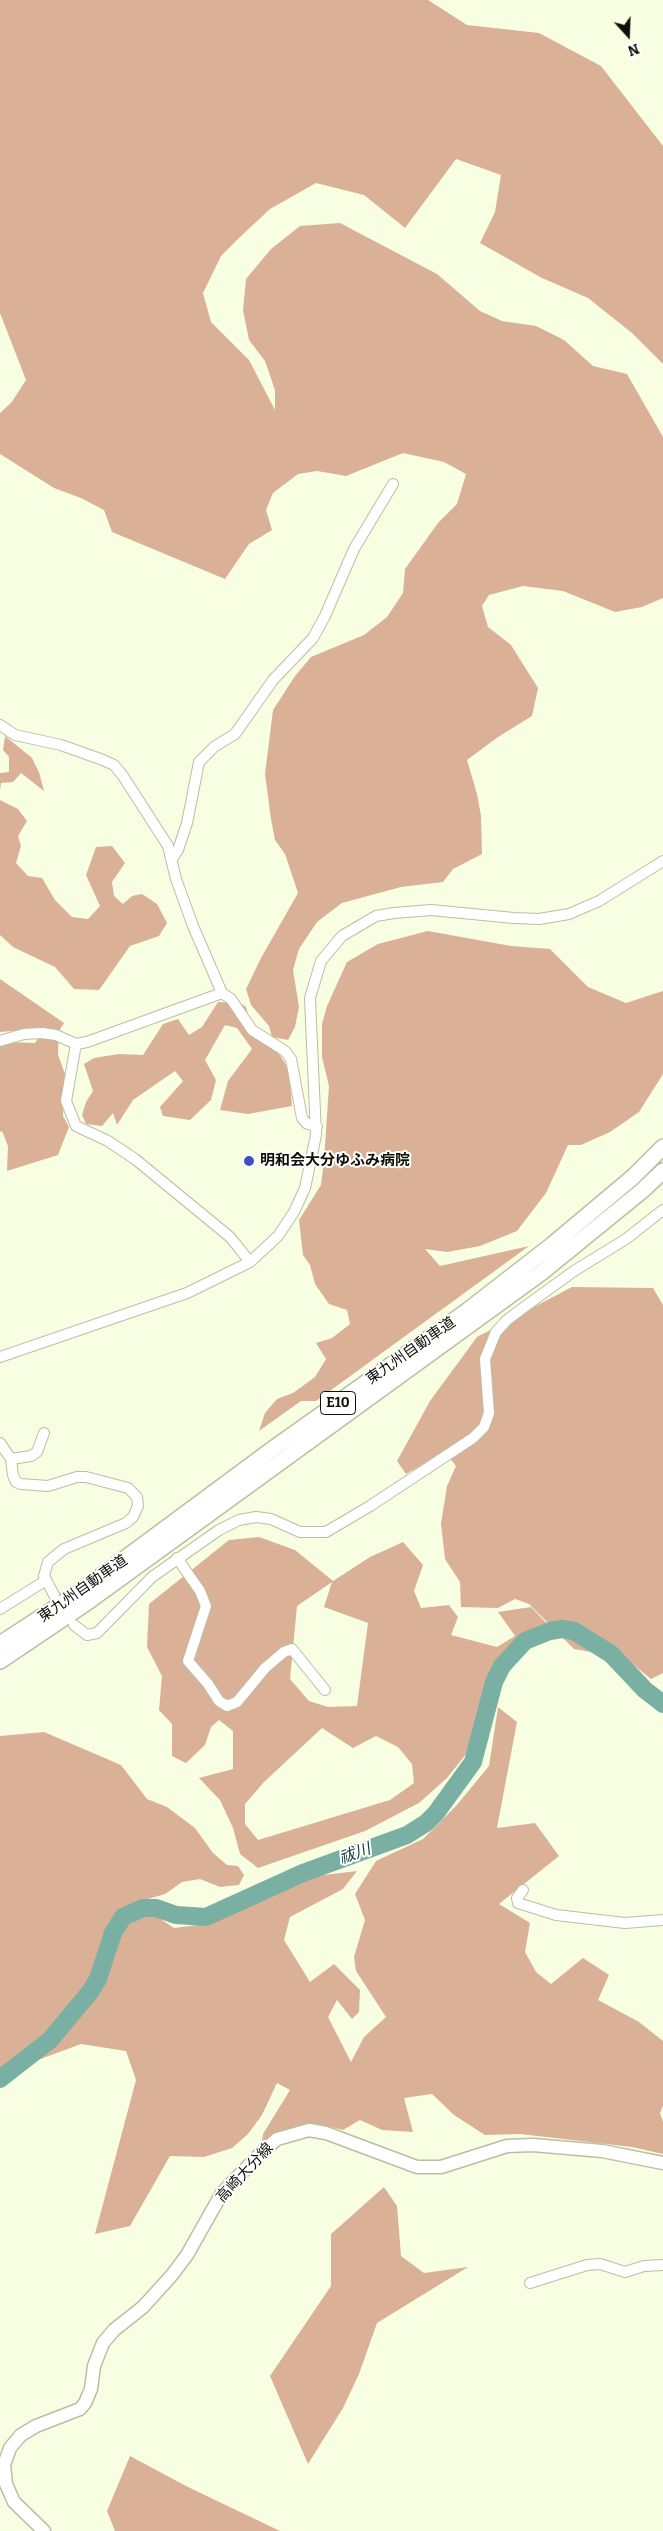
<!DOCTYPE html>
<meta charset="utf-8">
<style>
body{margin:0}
#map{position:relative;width:663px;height:2531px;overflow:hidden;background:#f8fee2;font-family:Bitter,serif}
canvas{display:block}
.north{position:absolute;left:603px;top:10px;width:50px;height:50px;-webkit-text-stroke:4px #fff;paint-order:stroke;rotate:160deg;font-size:14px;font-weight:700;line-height:20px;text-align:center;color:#0e1007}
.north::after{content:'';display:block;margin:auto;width:18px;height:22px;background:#0e1007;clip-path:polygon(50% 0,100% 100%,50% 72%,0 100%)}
</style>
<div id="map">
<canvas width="663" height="2531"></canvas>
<div class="north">N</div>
</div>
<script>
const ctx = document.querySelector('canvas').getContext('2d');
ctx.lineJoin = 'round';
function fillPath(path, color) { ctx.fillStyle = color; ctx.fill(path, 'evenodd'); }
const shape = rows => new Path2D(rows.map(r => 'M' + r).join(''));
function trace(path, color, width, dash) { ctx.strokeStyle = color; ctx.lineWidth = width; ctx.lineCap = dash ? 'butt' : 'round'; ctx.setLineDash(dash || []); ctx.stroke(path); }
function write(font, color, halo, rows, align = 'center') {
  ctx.font = font + ' Bitter,"Noto Sans JP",serif'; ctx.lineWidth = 4; ctx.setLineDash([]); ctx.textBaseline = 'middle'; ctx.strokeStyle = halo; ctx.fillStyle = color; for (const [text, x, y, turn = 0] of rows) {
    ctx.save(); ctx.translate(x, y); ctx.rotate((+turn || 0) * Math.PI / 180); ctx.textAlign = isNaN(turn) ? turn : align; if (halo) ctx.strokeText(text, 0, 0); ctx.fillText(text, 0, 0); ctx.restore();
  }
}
const forest = shape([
 [0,0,428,0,467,25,539,33,601,66,663,146,663,364,632,333,588,298,542,278,480,243,495,212,501,175,456,159,405,228,364,195,316,183,270,209,240,237,221,256,203,293,211,322,249,360,275,410,275,390,265,361,249,340,243,310,246,279,271,249,300,226,340,223,437,274,480,311,502,321,536,326,564,340,593,366,627,374,663,437,663,598,642,607,615,612,563,591,523,586,489,595,482,606,488,627,511,645,538,688,532,716,498,737,467,760,477,794,481,816,482,854,453,869,443,882,401,887,342,903,317,922,299,949,293,970,299,1007,295,1027,288,1040,272,1037,269,1026,251,1005,246,989,261,958,298,893,285,854,275,840,271,819,265,774,273,710,295,676,311,657,364,635,387,617,403,593,405,569,438,523,457,504,466,474,444,462,403,453,346,476,317,471,298,474,273,493,266,510,272,530,249,544,225,579,112,532,104,510,81,498,54,488,0,454,0,413,11,403,26,380,0,313],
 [5,736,32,758,39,772,44,791,21,773,13,782,1,783,0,790,0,773,9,772,9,757,3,750],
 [0,800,18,809,27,821,18,836,21,846,16,863,28,876,42,878,55,900,72,917,88,919,100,906,86,875,96,847,112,846,125,863,112,882,114,896,123,904,132,896,142,894,157,904,167,923,159,936,130,946,99,990,74,989,55,967,13,947,0,935],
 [428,931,511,946,550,949,588,987,626,1003,663,991,663,1074,639,1112,610,1132,581,1145,568,1145,546,1193,517,1231,480,1246,447,1252,425,1249,440,1266,529,1246,316,1401,301,1401,259,1431,265,1413,277,1399,293,1393,315,1377,326,1359,316,1343,332,1338,350,1324,347,1310,329,1304,315,1284,310,1265,303,1255,299,1220,321,1185,324,1160,329,1086,322,1057,322,1024,327,1006,347,962,378,944],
 [0,979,64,1023,59,1031,58,1055,65,1074,63,1116,69,1127,58,1155,7,1171,8,1146,2,1131,0,1132,0,1047,6,1042,35,1043,45,1028,0,1032],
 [218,1002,240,1003,246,1007,251,1026,279,1054,285,1063,289,1072,292,1106,248,1114,220,1110,228,1081,252,1049,237,1028,225,1025,205,1060,216,1080,211,1100,190,1120,163,1116,160,1107,183,1081,175,1071,133,1100,117,1125,113,1113,102,1126,86,1124,82,1115,86,1102,93,1091,84,1064,94,1058,119,1054,143,1055,163,1024,178,1019,189,1035,202,1027],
 [572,1287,653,1288,663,1305,663,1673,651,1679,625,1658,574,1649,529,1604,515,1599,498,1608,461,1607,460,1582,445,1559,441,1524,447,1486,456,1466,445,1452,406,1474,397,1461,430,1401,477,1337],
 [259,1537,295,1550,333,1581,370,1557,403,1542,423,1565,414,1591,421,1608,449,1605,458,1617,451,1635,497,1647,515,1636,498,1612,531,1607,559,1636,511,1648,481,1699,477,1726,467,1753,447,1778,419,1803,365,1831,258,1868,240,1854,233,1828,220,1800,199,1778,233,1769,233,1731,219,1720,211,1727,205,1745,186,1763,172,1756,172,1724,159,1710,162,1676,147,1647,149,1604,229,1540],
 [332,1582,324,1607,368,1623,357,1706,328,1707,309,1701,290,1679,297,1606],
 [322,1728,353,1748,376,1736,398,1747,412,1764,414,1783,390,1800,258,1840,245,1824,245,1804,264,1782],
 [498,1707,517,1722,497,1828,535,1823,559,1856,499,1904,530,1923,525,1952,536,1972,551,1984,583,1958,609,1975,598,2000,639,2022,663,2041,663,2106,660,2113,663,2122,663,2154,632,2147,520,2134,485,2135,454,2115,432,2094,404,2098,413,2132,382,2130,360,2120,343,2130,318,2124,286,2130,262,2144,263,2134,290,2090,277,2083,262,2115,248,2134,232,2148,204,2157,170,2156,130,2226,95,2234,136,2080,126,2051,81,2044,0,2074,0,1736,44,1732,121,1765,147,1799,167,1807,195,1828,213,1853,227,1865,238,1866,244,1875,239,1885,220,1887,200,1879,182,1882,165,1894,148,1899,159,1918,174,1928,198,1925,316,1876,357,1871,343,1889,290,1917,284,1940,310,1982,334,1964,360,1990,359,2012,352,2019,337,2000,328,2017,351,2062,364,2037,386,2017,356,1971,354,1957,365,1920,355,1894,376,1861,423,1839,456,1806,489,1766],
 [384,2187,397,2206,401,2256,424,2273,468,2267,377,2323,359,2374,343,2408,308,2464,270,2376,331,2286,331,2234],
 [130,2456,188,2487,280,2531,115,2531,107,2511]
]);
const river = shape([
 [0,2079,50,2040,90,1992,98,1979,113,1933,123,1917,143,1908,156,1908,176,1915,206,1917,303,1873,407,1835,426,1823,436,1813,473,1762,494,1682,502,1666,525,1641,550,1631,562,1629,574,1631,611,1654,645,1690,663,1704]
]);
const minor = shape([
 [0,725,15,735,61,745,103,760,114,765,123,776,168,846,176,879,193,926,222,993,87,1042,76,1044],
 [172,859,178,850,187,823,199,762,214,747,235,734,273,680,313,638,325,616,354,549,393,484],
 [222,993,231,999,252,1030,285,1051,291,1059,302,1118,306,1123,317,1127],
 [0,1041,24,1034,42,1033,56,1035,76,1044,66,1101,76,1126,108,1141,135,1159,230,1237,250,1262],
 [0,1357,187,1293,250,1262,278,1236,294,1212,305,1188,316,1135,310,998,321,961,342,936,376,916,394,913,431,910,514,918,539,919,569,914,599,901,663,861],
 [0,1443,11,1459,31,1456,37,1452,44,1433],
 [11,1459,13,1475,16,1482,21,1484,48,1486,77,1477,86,1477,128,1488,137,1497,138,1506,133,1517,126,1523,64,1549,48,1562,44,1576,54,1595],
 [177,1558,200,1591,206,1606,188,1661,208,1684,219,1701,227,1706,237,1702,265,1668,284,1652,292,1649,325,1690],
 [0,1609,45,1581],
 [74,1625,87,1635,97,1633,152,1577,219,1530,239,1520,256,1517,271,1519,300,1532,326,1532,370,1506,473,1438,484,1427,489,1413,485,1359,496,1332,507,1320,527,1305,574,1271,626,1239,663,1210],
 [523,1890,517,1898,518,1903,556,1915,625,1923,663,1920],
 [530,2283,587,2265,600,2264,625,2272,644,2266,663,2265]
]);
const major = shape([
 [44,2531,14,2502,6,2484,4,2465,10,2448,21,2435,36,2426,80,2409,85,2403,91,2389,94,2366,103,2343,114,2330,143,2307,172,2275,187,2255,222,2193,262,2152,277,2139,309,2130,326,2133,417,2167,441,2167,507,2146,533,2145,602,2151,663,2163]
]);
const highway = shape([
 [0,1644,81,1591,274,1448,467,1311,552,1245,633,1177,663,1147],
 [0,1661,89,1601,541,1273,643,1190,663,1171]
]);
const markers = [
 [249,1161,6,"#3e50c4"]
];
const shields = [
 [338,1403,35]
];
const shieldNames = [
 ["E10",338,1403]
];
const poiNames = [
 ["明和会大分ゆふみ病院",260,1161]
];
const streetNames = [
 ["東九州自動車道",411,1351,-35],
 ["東九州自動車道",83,1589,-35],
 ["高崎大分線",245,2173,-47]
];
const waterNames = [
 ["祓川",355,1854,-20]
];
fillPath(forest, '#dab196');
trace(river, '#79b0a3', 18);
trace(minor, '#babfa4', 12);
trace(major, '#babfa4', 15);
trace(highway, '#babfa4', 18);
trace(minor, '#fff', 10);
trace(major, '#fff', 12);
trace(highway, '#fff', 15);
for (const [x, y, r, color] of markers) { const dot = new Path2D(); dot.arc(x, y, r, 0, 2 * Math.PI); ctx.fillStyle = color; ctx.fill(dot); trace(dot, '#fff', 2); }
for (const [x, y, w] of shields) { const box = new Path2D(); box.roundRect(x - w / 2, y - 11.5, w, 23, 4); ctx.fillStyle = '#fff'; ctx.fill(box); trace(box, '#0e1007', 1); }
write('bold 14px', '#0e1007', null, shieldNames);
write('bold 15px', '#0e1007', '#fff', poiNames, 'left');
write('15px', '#0e1007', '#fff', streetNames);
write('italic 16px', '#0b3e35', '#fff', waterNames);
</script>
